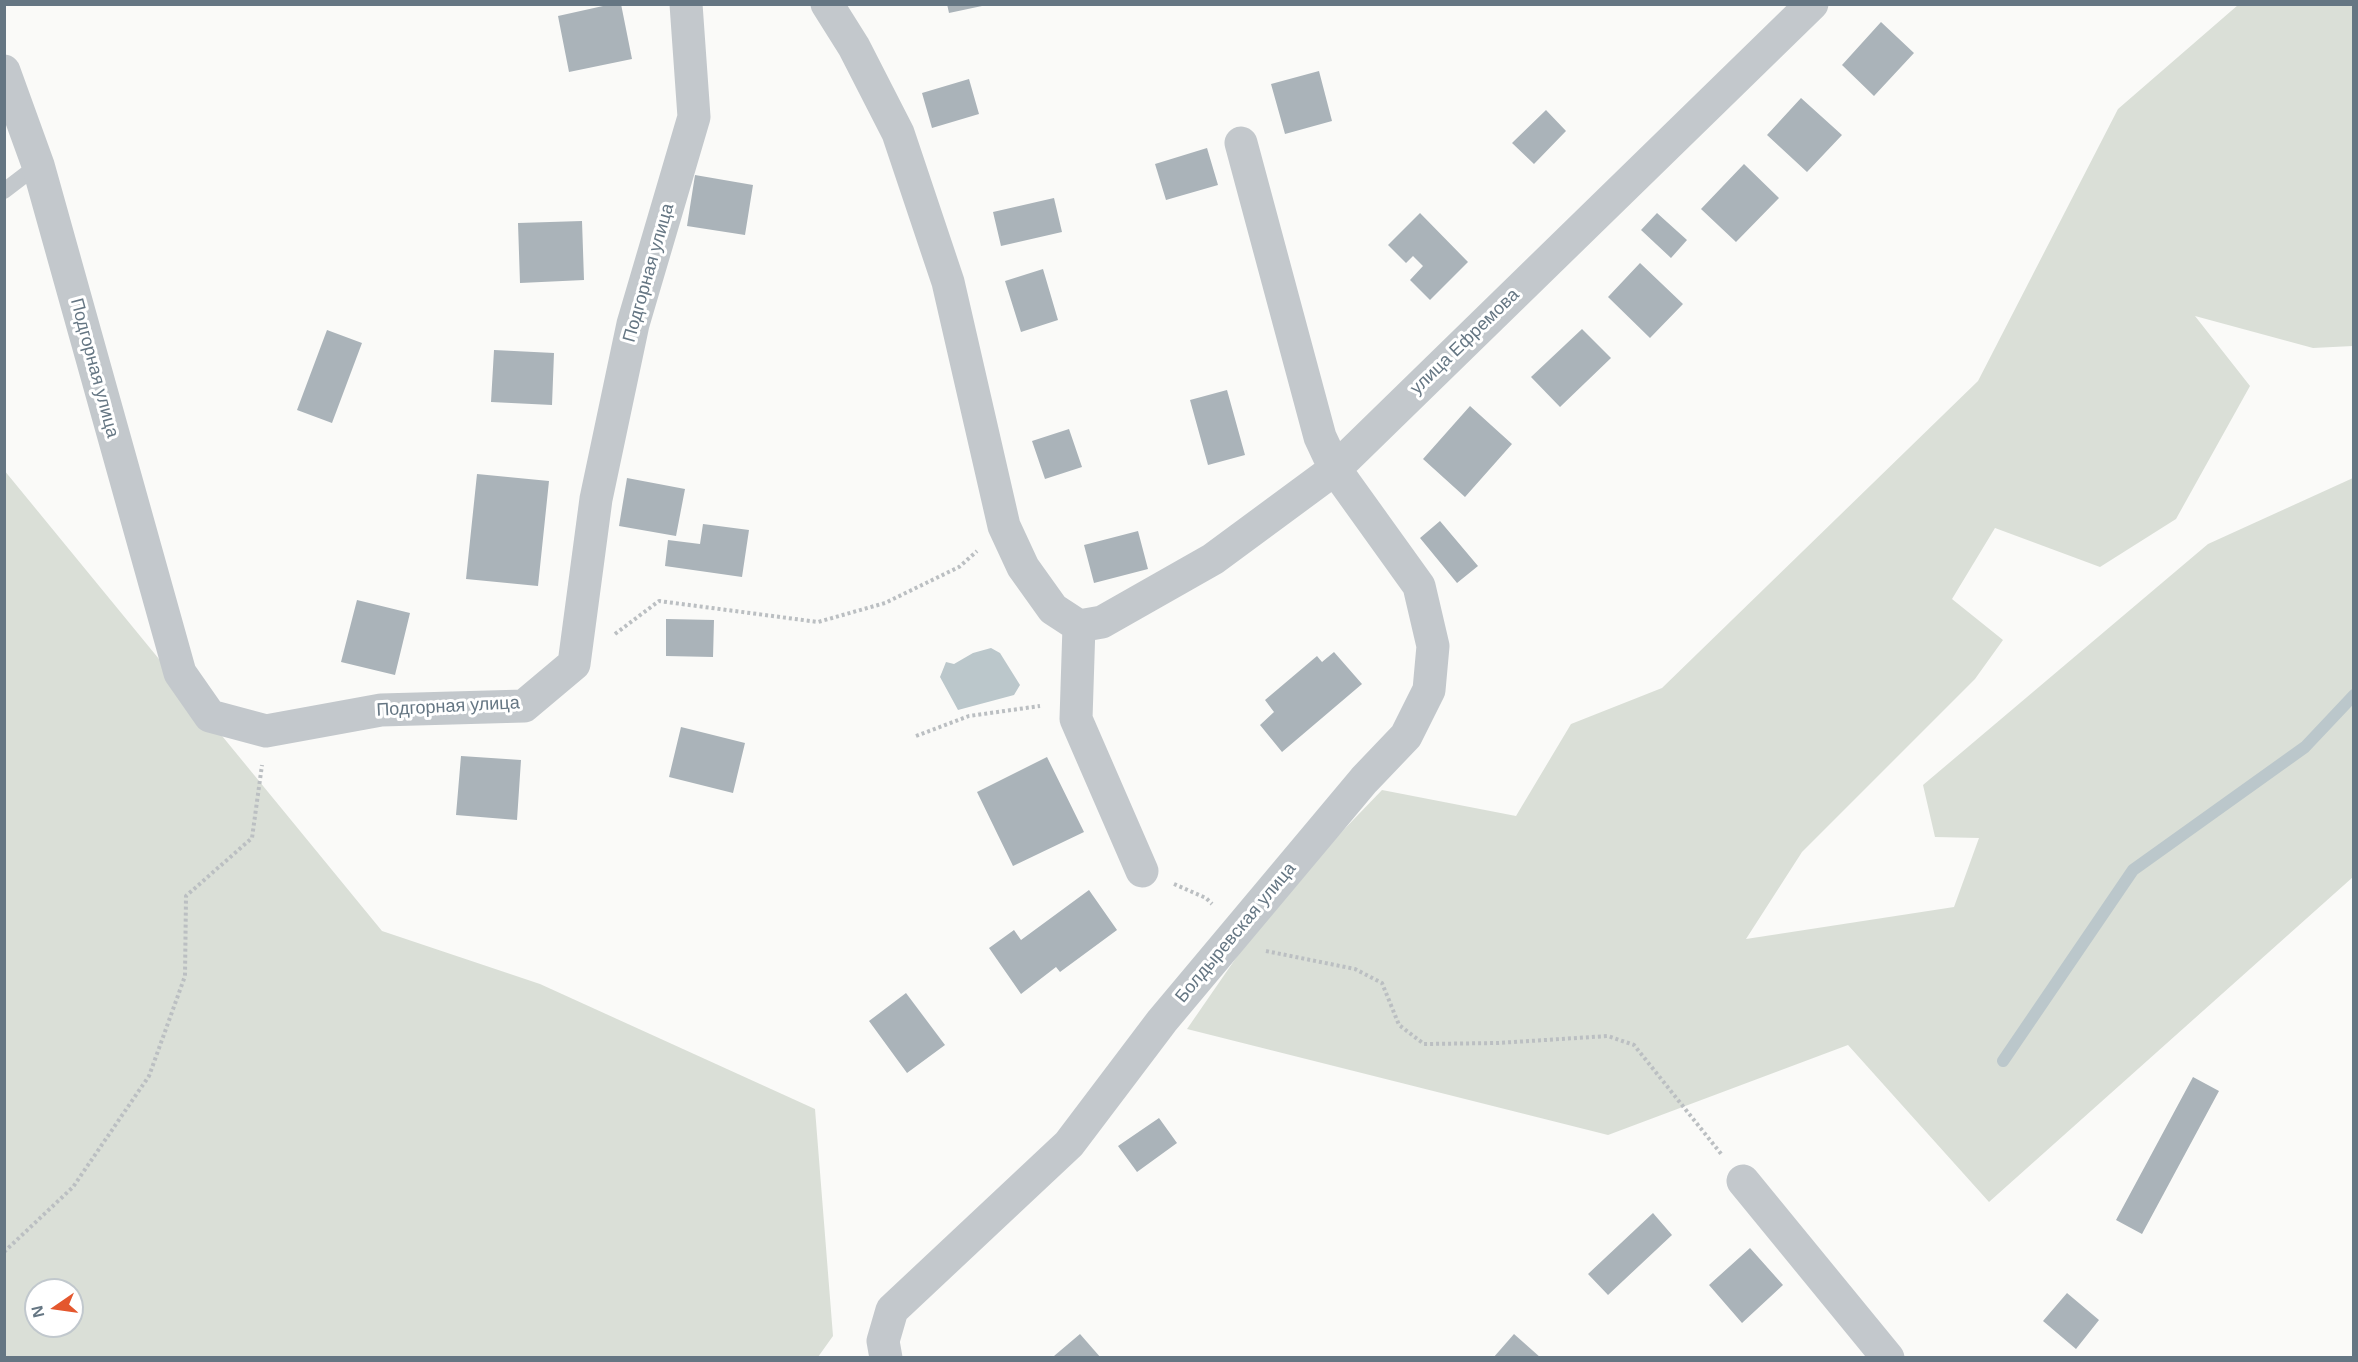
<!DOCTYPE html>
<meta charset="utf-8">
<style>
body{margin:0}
#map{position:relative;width:2358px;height:1362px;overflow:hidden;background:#fafaf8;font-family:Arial,sans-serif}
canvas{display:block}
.frame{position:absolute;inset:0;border:6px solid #657683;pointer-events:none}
.north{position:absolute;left:24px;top:1278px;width:60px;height:60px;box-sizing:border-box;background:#fff;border:2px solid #c1c8cd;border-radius:50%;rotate:257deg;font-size:16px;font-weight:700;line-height:24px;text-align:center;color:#657683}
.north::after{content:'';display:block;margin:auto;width:21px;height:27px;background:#e4572e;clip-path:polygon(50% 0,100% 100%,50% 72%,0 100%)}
</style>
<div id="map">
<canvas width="2358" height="1362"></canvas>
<div class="frame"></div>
<div class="north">N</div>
</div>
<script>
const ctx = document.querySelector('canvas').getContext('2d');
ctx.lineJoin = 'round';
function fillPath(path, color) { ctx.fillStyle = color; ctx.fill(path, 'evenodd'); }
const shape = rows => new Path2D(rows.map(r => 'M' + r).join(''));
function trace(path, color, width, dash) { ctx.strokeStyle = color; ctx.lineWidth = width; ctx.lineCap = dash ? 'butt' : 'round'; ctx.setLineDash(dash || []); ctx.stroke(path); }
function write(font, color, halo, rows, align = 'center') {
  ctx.font = font + ' Arial,sans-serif'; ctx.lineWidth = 6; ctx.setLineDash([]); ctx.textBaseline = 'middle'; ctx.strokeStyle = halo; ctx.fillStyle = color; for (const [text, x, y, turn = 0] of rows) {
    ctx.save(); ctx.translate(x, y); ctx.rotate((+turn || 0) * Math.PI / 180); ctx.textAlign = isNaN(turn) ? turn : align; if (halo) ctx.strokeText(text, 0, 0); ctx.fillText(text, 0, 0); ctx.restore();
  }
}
const green = shape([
 [2238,5,2353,5,2353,346,2313,348,2195,316,2250,386,2176,519,2100,567,1995,528,1952,599,2003,640,1975,679,1802,852,1746,939,1954,907,1979,838,1935,837,1923,785,2208,544,2353,478,2353,877,1989,1202,1848,1045,1608,1135,1187,1029,1276,900,1382,790,1516,816,1571,724,1662,688,1978,381,2118,109],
 [4,470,382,931,540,984,815,1109,833,1336,818,1357,5,1357],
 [36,1290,72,1290,72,1326,36,1326]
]);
const water = shape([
 [991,648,1000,653,1020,685,1014,695,958,710,940,677,946,662,954,664,973,653]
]);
const stream = shape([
 [2003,1061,2133,870,2305,747,2354,695]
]);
const building = shape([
 [612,4,621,4,632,59,569,72,558,16],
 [947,4,982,4,982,6,949,13],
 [1881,22,1914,53,1874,96,1842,65],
 [1319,71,1332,121,1285,134,1271,84],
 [969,79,979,114,932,128,922,93],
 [1801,98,1842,135,1807,172,1767,135],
 [1546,110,1566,131,1534,164,1512,143],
 [1207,148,1218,185,1166,200,1155,164],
 [1744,164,1779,198,1736,242,1701,209],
 [695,175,753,185,745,235,687,226],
 [1054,198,1062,232,1001,246,993,212],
 [1420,213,1468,262,1430,300,1410,280,1423,266,1413,256,1406,263,1388,245],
 [1657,213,1687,240,1671,258,1641,230],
 [582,221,584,280,520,283,518,223],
 [1640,263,1683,304,1650,338,1608,297],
 [1043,269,1058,320,1021,332,1005,281],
 [1582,329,1611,358,1560,407,1531,377],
 [327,330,362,343,332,423,297,410],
 [494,350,554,353,552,405,491,402],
 [1227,390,1245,455,1208,465,1190,400],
 [1470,406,1512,444,1465,497,1423,459],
 [1069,429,1082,467,1045,479,1032,441],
 [477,474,549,481,538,586,466,579],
 [627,478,685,489,676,536,619,526],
 [1440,521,1478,566,1457,583,1420,538],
 [703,524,749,530,742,577,665,566,668,540,700,544],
 [1138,531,1148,569,1094,583,1084,545],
 [357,600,410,613,395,675,341,662],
 [666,619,714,620,713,657,666,656],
 [1334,652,1362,684,1282,752,1260,725,1274,712,1265,700,1317,656,1322,662],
 [681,727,745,743,733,793,669,777],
 [461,756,521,760,517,820,456,815],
 [1047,757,1084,832,1013,866,977,792],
 [1089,890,1117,930,1060,972,1056,967,1021,994,989,948,1014,930,1021,940],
 [906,993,945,1045,907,1073,869,1021],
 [2193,1077,2219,1091,2142,1234,2116,1220],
 [1159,1118,1177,1143,1137,1172,1118,1146],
 [1653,1213,1672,1235,1608,1295,1588,1274],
 [1750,1248,1783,1285,1742,1323,1709,1285],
 [2067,1293,2099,1320,2076,1349,2043,1321],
 [1080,1334,1101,1358,1055,1358,1054,1356],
 [1514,1334,1541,1358,1493,1358]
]);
const path = shape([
 [615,634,659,601,818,622,885,603,959,567,977,551],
 [916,736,969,716,1040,706],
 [1174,884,1206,898,1212,904],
 [1266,951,1355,969,1382,983,1399,1025,1424,1044,1498,1043,1608,1036,1634,1045,1722,1155],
 [4,1252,73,1187,149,1076,185,976,186,896,252,838,262,765]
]);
const lane = shape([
 [4,191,38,165]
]);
const street = shape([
 [827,4,854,47,898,133,948,282,1004,526,1023,567,1053,609,1079,626],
 [4,71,38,165,180,673,210,716,266,731,381,710,524,706,574,664,596,499,633,324,694,117,686,4],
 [1079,626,1102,622,1213,559,1335,469,1812,4],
 [1079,626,1076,719,1142,871],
 [1743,1181,1888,1358],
 [886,1358,883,1341,892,1310,1069,1144,1162,1021,1364,780,1406,736,1429,690,1433,646,1419,586,1335,469,1320,437,1241,143]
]);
const streetNames = [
 ["Подгорная улица",649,273,-74],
 ["улица Ефремова",1465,342,-44],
 ["Подгорная улица",94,368,75],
 ["Подгорная улица",448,707,-3],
 ["Болдыревская улица",1236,933,-50]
];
fillPath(green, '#dadfd7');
fillPath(water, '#bbc7cb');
trace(stream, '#bbc7cb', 12);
fillPath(building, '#aab3b9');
trace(path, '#bbbfc2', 4, [3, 3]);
trace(lane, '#c3c8cc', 16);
trace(street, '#c3c8cc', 33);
write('18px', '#657683', '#fff', streetNames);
</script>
